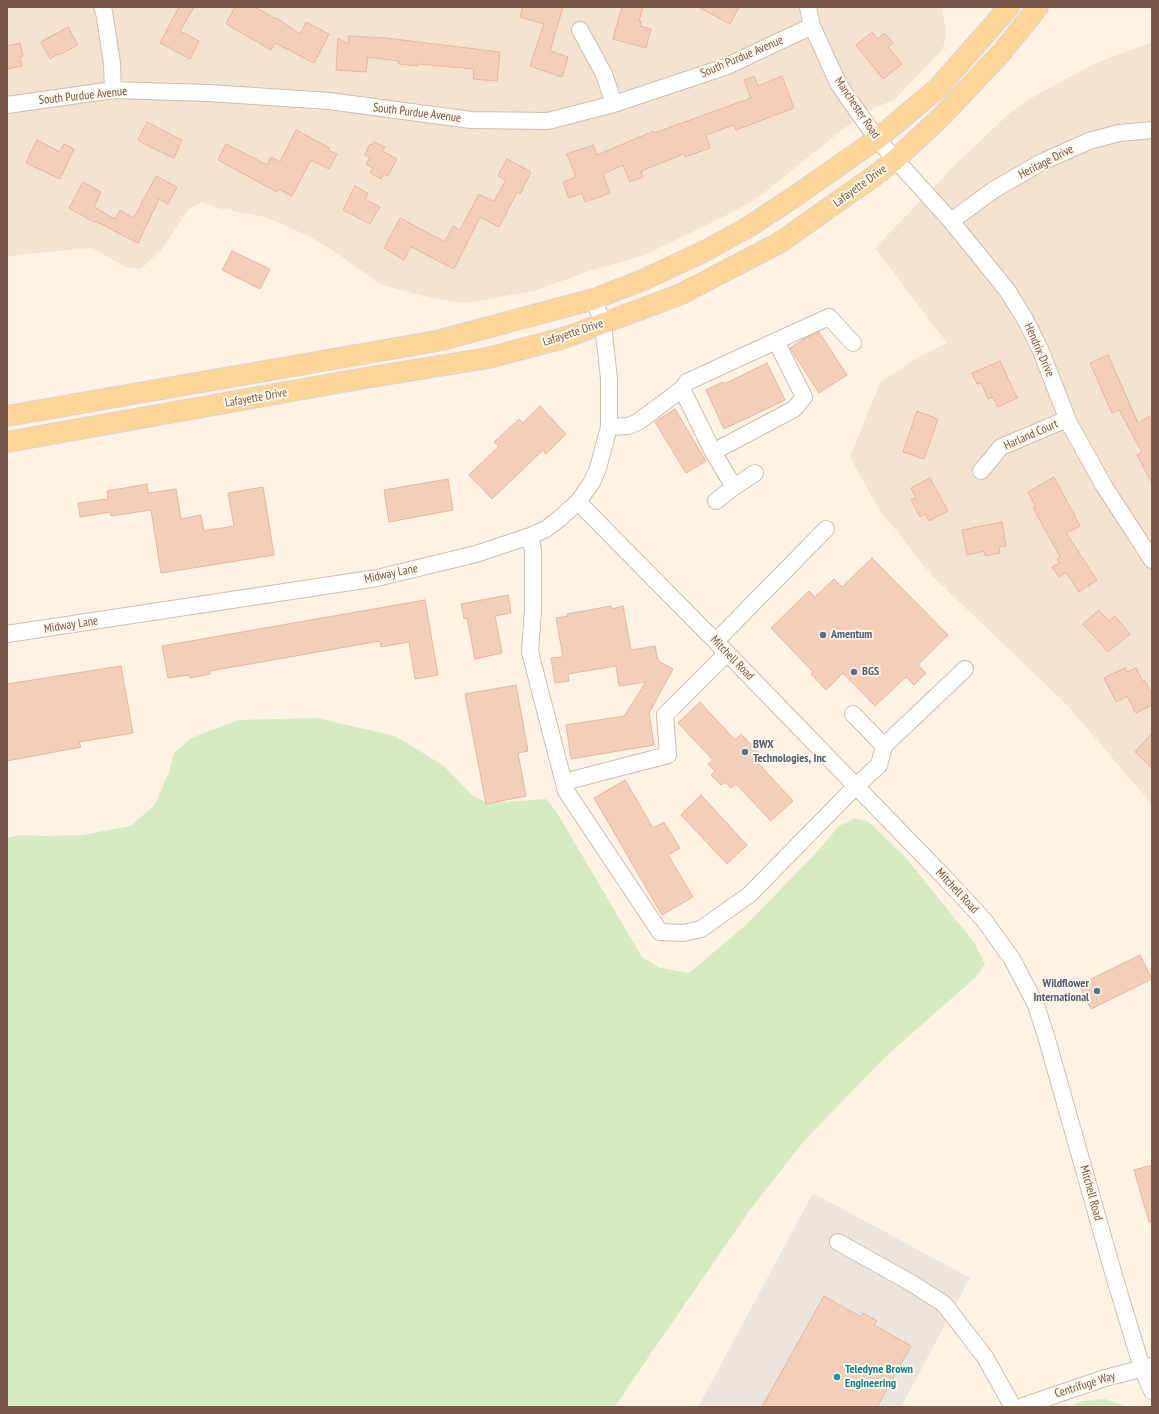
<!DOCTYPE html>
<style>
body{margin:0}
#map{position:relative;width:1159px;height:1414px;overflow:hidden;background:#fdf2e3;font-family:"PT Sans Narrow",sans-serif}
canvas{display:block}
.frame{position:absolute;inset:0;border:8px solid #765748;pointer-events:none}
</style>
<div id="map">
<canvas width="1159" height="1414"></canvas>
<div class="frame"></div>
</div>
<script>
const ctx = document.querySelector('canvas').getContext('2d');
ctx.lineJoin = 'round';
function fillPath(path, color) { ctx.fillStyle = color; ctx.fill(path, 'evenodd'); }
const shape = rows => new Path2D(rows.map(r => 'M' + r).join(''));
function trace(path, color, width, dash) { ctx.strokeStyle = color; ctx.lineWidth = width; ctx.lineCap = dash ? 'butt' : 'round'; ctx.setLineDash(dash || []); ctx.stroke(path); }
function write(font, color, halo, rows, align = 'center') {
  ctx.font = font + ' "PT Sans Narrow",sans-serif'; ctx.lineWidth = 4; ctx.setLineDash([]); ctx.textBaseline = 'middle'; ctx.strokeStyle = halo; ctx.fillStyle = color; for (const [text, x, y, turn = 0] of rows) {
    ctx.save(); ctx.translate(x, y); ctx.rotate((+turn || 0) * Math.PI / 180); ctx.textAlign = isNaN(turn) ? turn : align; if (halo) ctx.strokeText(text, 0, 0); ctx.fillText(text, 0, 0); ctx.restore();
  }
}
const residential = shape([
 [7,7,942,7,945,26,946,38,942,50,894,100,874,108,846,127,759,197,735,211,643,256,592,270,534,291,464,303,428,297,381,285,338,254,312,238,295,230,265,217,218,208,201,202,189,209,161,250,141,269,127,268,92,248,27,254,7,257],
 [1152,42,1152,807,1149,801,1067,705,932,576,878,508,850,457,880,383,920,356,947,343,875,248,962,158,1012,111,1035,96,1091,65]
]);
const industrial = shape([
 [813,1193,970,1278,901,1407,698,1407]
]);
const green = shape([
 [317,718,395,736,444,766,472,795,488,803,546,799,556,811,642,957,660,968,689,973,746,925,815,854,839,826,855,818,869,822,905,857,974,942,985,964,976,977,884,1058,804,1141,750,1210,636,1375,615,1407,7,1407,7,838,20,835,45,836,83,835,130,826,154,806,169,772,174,753,191,738,238,720],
 [1105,1399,1128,1407,1069,1407,1082,1401]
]);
const building = shape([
 [179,7,194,7,180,31,199,41,190,59,160,43,179,7],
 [235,7,255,7,276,19,277,18,300,34,306,22,329,34,314,63,275,43,271,50,226,24,235,7],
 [523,7,563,7,550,51,568,57,562,77,530,66,544,24,520,17,523,7],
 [622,7,643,7,639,21,641,21,640,26,651,29,646,48,613,39,622,7],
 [698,7,739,7,730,24,698,7],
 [68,27,78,45,59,55,58,54,50,59,41,42,68,27],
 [872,32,878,39,884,33,893,43,888,47,902,64,883,79,856,45,872,32],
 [349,36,386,38,500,52,497,81,473,79,474,69,418,64,418,66,399,64,399,61,368,57,366,72,336,70,338,38,348,44,349,36],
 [20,43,23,56,20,57,22,66,7,69,7,46,20,43],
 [754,76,758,86,782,76,794,108,736,130,734,125,706,135,710,148,685,157,684,154,641,171,643,177,630,182,623,165,603,174,610,193,602,196,585,202,582,193,569,198,563,182,576,177,567,154,593,145,597,155,654,131,654,133,751,98,744,80,754,76],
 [147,122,182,140,174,158,148,146,138,140,147,122],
 [296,130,330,148,328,150,337,154,329,169,311,160,292,196,279,189,277,192,218,160,226,144,267,165,271,157,280,162,296,130],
 [37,140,60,152,64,144,74,149,60,179,26,163,37,140],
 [374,142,385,147,382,151,397,159,388,176,384,174,381,179,370,173,373,168,366,164,370,158,365,155,370,144,372,145,374,142],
 [507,159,531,172,520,194,517,192,499,227,480,217,454,269,411,247,404,260,384,248,400,218,445,242,453,226,460,230,479,194,494,201,506,180,498,176,507,159],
 [156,176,177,187,168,204,159,199,138,243,95,221,94,222,69,208,83,182,101,192,94,207,115,219,120,210,134,218,156,176],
 [355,186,368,193,365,199,380,207,370,224,343,210,355,186],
 [232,251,270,269,260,289,222,270,232,251],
 [819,332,847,375,819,393,790,348,804,339,819,332],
 [1108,355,1138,423,1152,415,1152,483,1137,455,1142,452,1119,410,1112,413,1090,363,1108,355],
 [1000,361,1017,398,998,407,993,397,988,399,981,383,977,384,972,373,1000,361],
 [767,363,785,400,724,429,706,390,723,382,724,384,767,363],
 [540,406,566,434,546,454,543,450,492,499,469,475,499,446,494,442,519,419,523,423,540,406],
 [675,409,706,461,686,473,655,422,675,409],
 [917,411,938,419,924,459,903,452,917,411],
 [1054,477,1080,526,1066,533,1097,580,1079,592,1066,572,1059,577,1052,567,1060,563,1057,559,1060,557,1033,508,1036,507,1028,492,1054,477],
 [930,478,948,511,929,521,925,514,920,517,911,500,916,498,911,488,930,478],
 [448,479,453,510,389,522,384,490,448,479],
 [147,484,148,493,176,489,181,519,201,515,204,531,234,526,228,493,263,487,274,555,161,573,151,510,111,516,110,512,80,517,78,503,108,499,107,491,147,484],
 [1002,522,1006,546,999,547,1000,553,985,556,984,551,967,555,962,530,1002,522],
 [872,558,948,635,918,665,926,673,914,685,906,677,875,706,843,673,826,690,811,674,813,672,771,628,809,591,815,597,834,579,842,587,872,558],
 [508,595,511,613,495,616,502,653,475,659,467,618,464,619,461,604,508,595],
 [425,600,438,675,415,679,409,642,381,647,380,641,210,671,210,674,190,678,189,675,168,678,162,646,425,600],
 [611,606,612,609,623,606,631,650,655,646,658,661,673,669,649,713,654,745,571,759,566,725,624,716,646,682,619,686,616,666,568,674,569,681,555,683,551,658,563,657,556,618,568,616,567,614,611,606],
 [1099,610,1109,621,1115,616,1130,634,1108,652,1083,624,1099,610],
 [121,666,133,733,79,742,81,747,7,761,7,684,121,666],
 [1125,668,1127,672,1136,668,1143,682,1145,681,1152,695,1152,705,1136,713,1127,696,1116,702,1104,678,1125,668],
 [516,685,528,751,518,753,526,796,486,804,465,694,516,685],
 [700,702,735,740,741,734,764,758,758,763,793,801,771,821,736,784,731,788,725,782,721,785,711,775,715,771,708,764,713,760,678,723,700,702],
 [1152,733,1152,768,1135,752,1152,733],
 [625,780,653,828,664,822,680,848,668,855,693,897,662,915,594,798,625,780],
 [701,795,747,845,727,864,681,815,701,795],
 [1140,955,1152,979,1091,1009,1079,985,1140,955],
 [1152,1165,1152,1222,1149,1222,1134,1170,1152,1165],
 [824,1296,861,1317,863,1313,877,1321,874,1325,911,1346,877,1407,762,1407,824,1296]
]);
const minor = shape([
 [102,7,104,12,112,63,113,90],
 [808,7,812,26,839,85,877,139,951,221,1007,290,1025,319,1040,349,1069,423,1104,486,1152,560],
 [580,30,604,74,614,104],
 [7,105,113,90,209,93,329,101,471,120,548,121,614,104,725,67,812,26],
 [951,221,995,189,1042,162,1089,141,1119,133,1152,130],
 [776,341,829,317,853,343],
 [609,427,628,426,638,422,682,389,687,382,776,341,804,397,794,409,713,452,682,389],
 [713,452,734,487,716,501],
 [981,471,1001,447,1067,419],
 [734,487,755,473],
 [578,502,727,653,946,879,984,920,1012,959,1036,1005,1046,1036,1115,1279,1142,1368,1152,1391],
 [530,536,533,550,533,610,530,652,566,791,660,932,683,933,701,929,749,895,856,786,879,765,884,746,965,669],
 [7,634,377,578,476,554,530,536,546,529,559,519,578,502,592,482,598,468,609,427,609,379,603,324,594,299],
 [716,641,826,529],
 [853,714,884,746],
 [564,782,668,755,665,715,727,653],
 [838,1242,913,1284,944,1304,985,1357,1013,1407],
 [1020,1407,1105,1378,1152,1366]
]);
const major = shape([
 [7,416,437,341,594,299,643,280,705,251,750,226,794,197,877,139,938,88,1009,7],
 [7,442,365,378,488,358,567,337,681,294,779,243,873,177,895,160,942,116,1002,52,1038,7]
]);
const markers = [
 [823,635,4,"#5c6f8a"],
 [854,672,4,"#5c6f8a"],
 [745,752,4,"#5c6f8a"],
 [1097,991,4,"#5c6f8a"],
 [837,1377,4,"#0f9aa8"]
];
const streetNames = [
 ["South Purdue Avenue",742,57,-23],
 ["South Purdue Avenue",83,96,-6],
 ["Manchester Road",857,108,56],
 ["South Purdue Avenue",417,113,7],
 ["Heritage Drive",1046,162,-27],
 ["Lafayette Drive",860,186,-36],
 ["Lafayette Drive",573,333,-18],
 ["Hendrix Drive",1039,350,66],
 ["Lafayette Drive",256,398,-10],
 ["Harland Court",1031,435,-24],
 ["Midway Lane",391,574,-12],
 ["Midway Lane",71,625,-9],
 ["Mitchell Road",732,658,46],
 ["Mitchell Road",957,891,47],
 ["Mitchell Road",1091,1193,75],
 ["Centrifuge Way",1085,1385,-17]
];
const serviceNames = [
 ["Amentum",831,635],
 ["BGS",862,672],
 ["BWX",753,745],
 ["Technologies, Inc",753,759],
 ["Wildflower",1089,984,"right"],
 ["International",1089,998,"right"]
];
const cultureNames = [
 ["Teledyne Brown",845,1370],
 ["Engineering",845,1384]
];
fillPath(residential, '#f5e3d1');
fillPath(industrial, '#ece4de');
fillPath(green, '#d4ebc1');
fillPath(building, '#f3cfba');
trace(building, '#e7b499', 1);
trace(minor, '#d1bbac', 18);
trace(major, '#dbd3cf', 22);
trace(minor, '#fff', 16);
trace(major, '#fed599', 20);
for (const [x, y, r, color] of markers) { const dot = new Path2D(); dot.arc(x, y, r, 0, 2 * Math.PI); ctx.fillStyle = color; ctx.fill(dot); trace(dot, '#fff6ea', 1.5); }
write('12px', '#765748', '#fff6ea', streetNames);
write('bold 12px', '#4e5e75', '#fff6ea', serviceNames, 'left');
write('bold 12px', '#0d838f', '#fff6ea', cultureNames, 'left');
</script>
